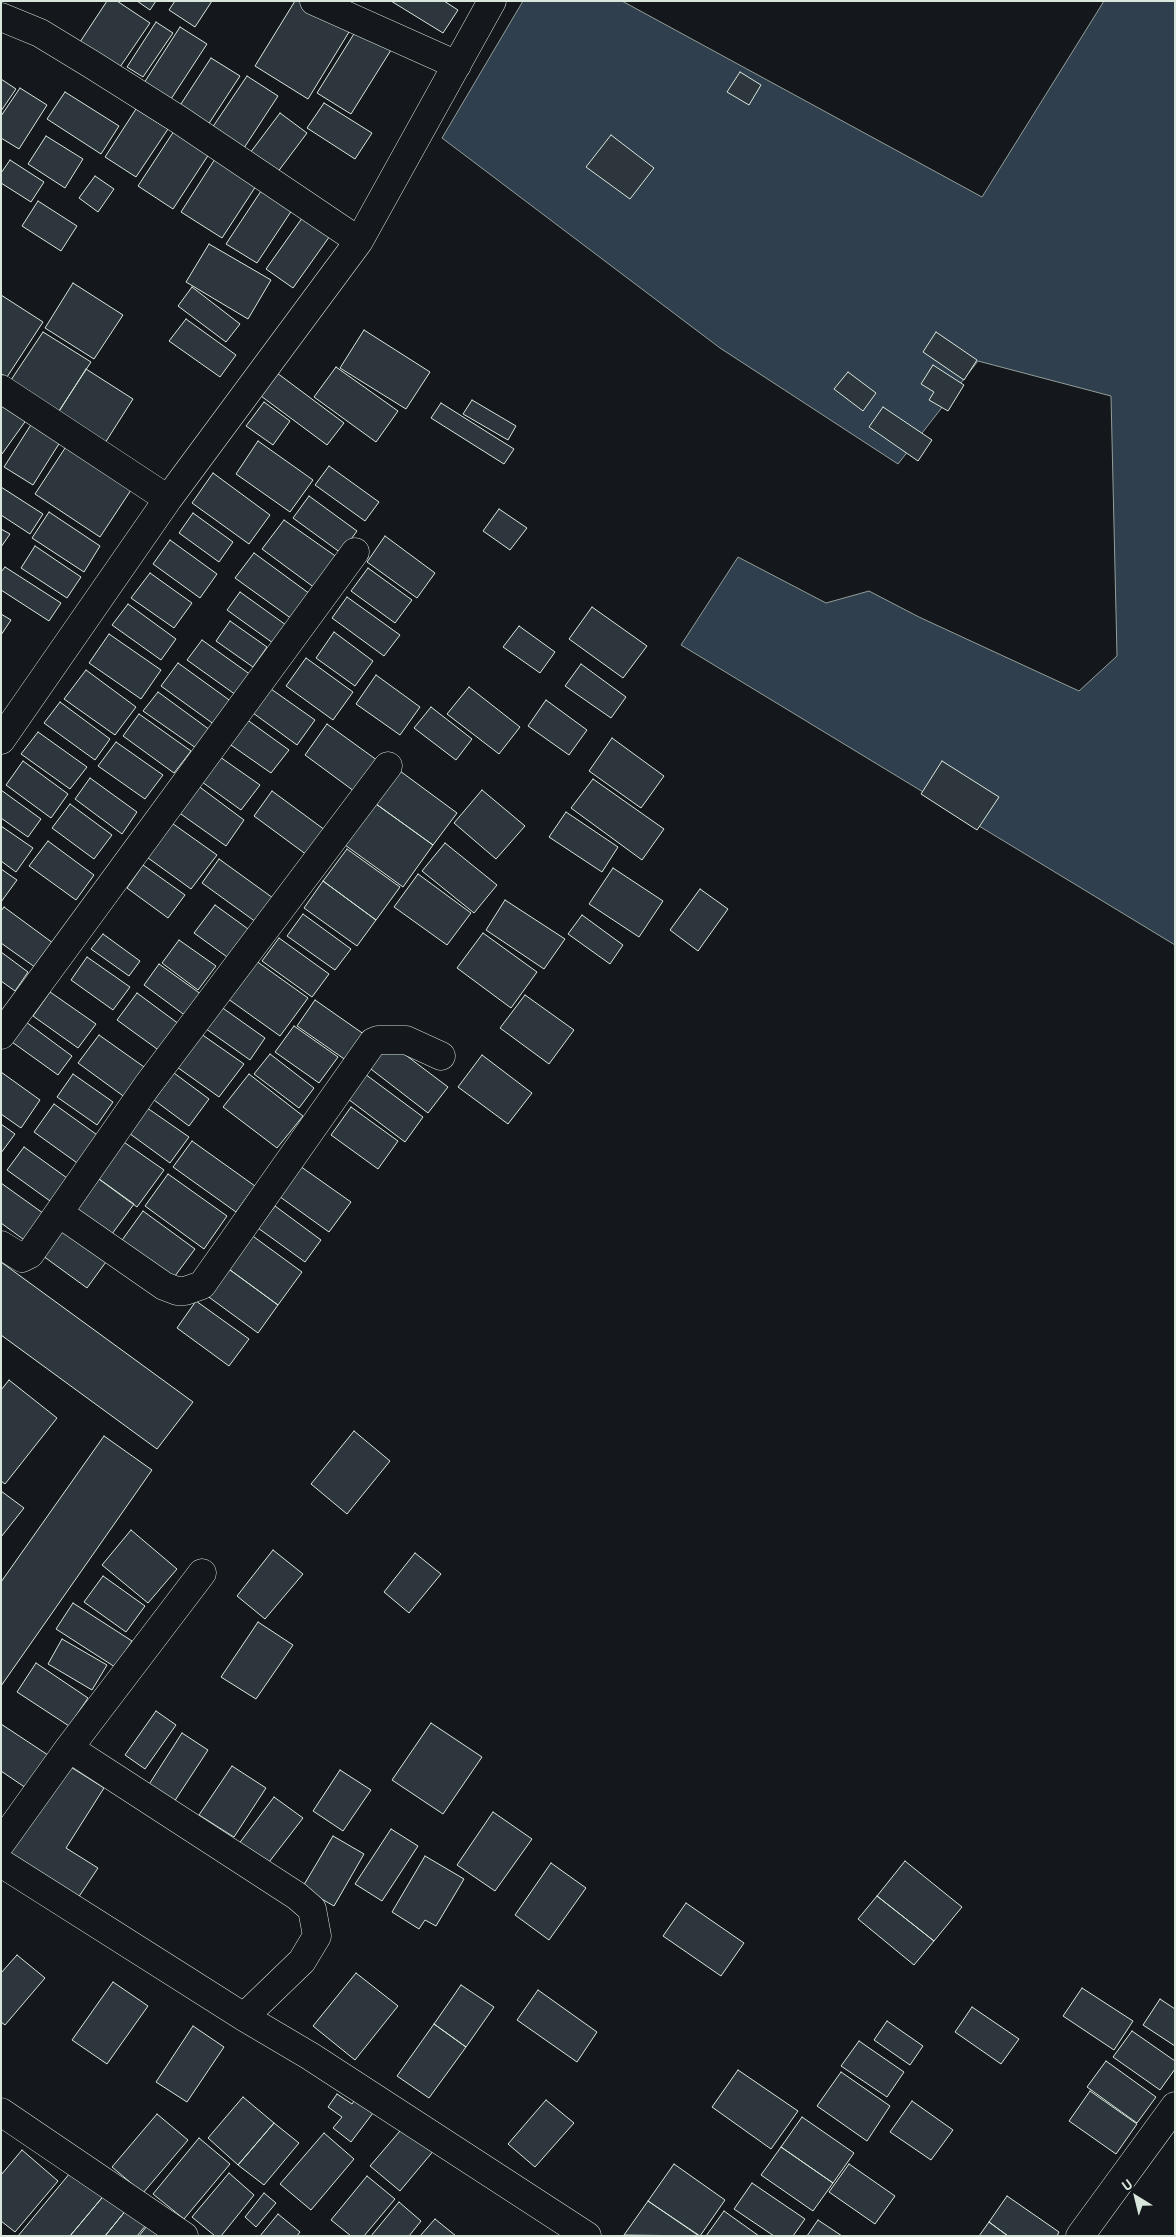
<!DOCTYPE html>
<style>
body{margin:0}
#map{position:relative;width:1176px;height:2237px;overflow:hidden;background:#14181c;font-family:"PT Sans",sans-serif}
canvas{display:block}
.frame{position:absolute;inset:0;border:2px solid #d8e6dc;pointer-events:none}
.north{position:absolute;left:1111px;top:2172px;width:50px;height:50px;-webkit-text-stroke:4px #14181c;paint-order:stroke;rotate:324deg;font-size:14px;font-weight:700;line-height:20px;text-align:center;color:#d8e6dc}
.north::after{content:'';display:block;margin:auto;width:18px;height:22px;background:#d8e6dc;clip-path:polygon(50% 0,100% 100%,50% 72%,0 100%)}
</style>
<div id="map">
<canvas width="1176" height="2237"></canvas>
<div class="frame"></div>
<div class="north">U</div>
</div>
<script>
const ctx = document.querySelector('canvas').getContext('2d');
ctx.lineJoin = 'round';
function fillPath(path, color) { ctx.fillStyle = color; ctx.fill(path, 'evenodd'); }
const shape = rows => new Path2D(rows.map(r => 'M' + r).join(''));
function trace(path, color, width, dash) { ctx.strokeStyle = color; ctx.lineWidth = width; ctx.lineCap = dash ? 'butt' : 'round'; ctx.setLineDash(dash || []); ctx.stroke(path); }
const water = shape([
 [523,1,622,1,982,197,1104,1,1175,1,1175,945,681,645,738,557,826,603,869,591,919,617,1079,691,1117,656,1111,396,978,361,898,464,720,348,442,138,523,1]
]);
const building = shape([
 [107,1,117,1,150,23,120,67,80,42,107,1],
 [137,1,156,1,150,10,137,1],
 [175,1,212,1,195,27,169,10,175,1],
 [295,1,299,1,349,32,308,99,255,66,295,1],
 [391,1,444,1,458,10,443,33,391,1],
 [156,22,173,33,143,77,127,67,156,22],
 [180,27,207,44,171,99,144,83,180,27],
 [357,29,391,50,351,114,317,93,357,29],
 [211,58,240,76,206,128,177,110,211,58],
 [740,72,761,85,749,105,727,92,740,72],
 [247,76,278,96,244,148,212,128,247,76],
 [1,79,16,89,1,111,1,79],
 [20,88,47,105,19,149,1,138,1,116,20,88],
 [65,92,119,126,101,154,47,119,65,92],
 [324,103,372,133,355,159,307,128,324,103],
 [136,109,168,129,136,177,105,157,136,109],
 [280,113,307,133,277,173,250,153,280,113],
 [176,128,211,151,173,209,138,186,176,128],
 [611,135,654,168,630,199,586,167,611,135],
 [46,136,83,159,65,188,28,164,46,136],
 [215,159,256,186,222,238,181,212,215,159],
 [10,160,44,182,31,202,1,183,1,173,10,160],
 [95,176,114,189,98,212,79,198,95,176],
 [265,185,296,204,257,263,226,244,265,185],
 [38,201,77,226,61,251,22,226,38,201],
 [305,214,332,233,293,288,266,269,305,214],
 [209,244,271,280,248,319,186,282,209,244],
 [73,283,123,315,94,359,45,328,73,283],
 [192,287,240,324,226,342,178,306,192,287],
 [1,295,43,322,7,377,1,374,1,295],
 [186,319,236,355,220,377,169,341,186,319],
 [364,330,430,372,406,409,340,368,364,330],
 [43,332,91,362,55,417,7,386,43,332],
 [936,332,977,360,964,380,923,352,936,332],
 [933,365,964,385,948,411,929,400,934,392,921,384,933,365],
 [336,367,398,411,376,442,314,397,336,367],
 [86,369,133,399,105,443,58,413,86,369],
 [848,372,876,393,863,411,834,389,848,372],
 [277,373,344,423,327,445,261,396,277,373],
 [1,392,32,412,2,454,1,454,1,392],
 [472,400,516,426,508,440,463,414,472,400],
 [264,402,290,421,273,445,246,426,264,402],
 [441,403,514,449,504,464,431,418,441,403],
 [883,407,932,440,918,461,869,427,883,407],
 [34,420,62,439,33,485,4,467,34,420],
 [71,439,137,481,100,537,35,494,71,439],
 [258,441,313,480,290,512,236,474,258,441],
 [329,466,379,502,365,521,315,485,329,466],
 [213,473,270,515,249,544,192,503,213,473],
 [1,487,43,514,30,534,1,515,1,487],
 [309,496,357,531,341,553,293,518,309,496],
 [499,509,527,528,510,550,483,531,499,509],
 [49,512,100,546,84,572,32,538,49,512],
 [193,513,233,542,219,562,179,533,193,513],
 [284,520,341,560,319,591,262,549,284,520],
 [1,529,10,534,1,547,1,529],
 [385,536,435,573,417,598,367,562,385,536],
 [170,540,217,574,200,598,153,564,170,540],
 [35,546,81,577,67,598,21,568,35,546],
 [254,553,310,594,292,619,235,578,254,553],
 [5,567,61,603,49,621,1,590,1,572,5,567],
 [368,568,412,600,395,623,351,591,368,568],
 [150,573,192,603,174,628,131,598,150,573],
 [240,592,286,625,273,643,227,610,240,592],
 [347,597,400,635,384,656,332,618,347,597],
 [128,604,176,639,161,660,112,625,128,604],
 [592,607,647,646,623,678,569,639,592,607],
 [1,614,11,620,1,635,1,614],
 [230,621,267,647,253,667,216,641,230,621],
 [519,626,555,652,540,673,503,647,519,626],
 [334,632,373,661,355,686,316,658,334,632],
 [109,634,161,670,141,699,89,663,109,634],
 [202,640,251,675,236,695,187,660,202,640],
 [306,658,353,692,333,720,286,686,306,658],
 [178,663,232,702,215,725,161,686,178,663],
 [581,664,626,697,611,718,565,686,581,664],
 [86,670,136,707,115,735,64,699,86,670],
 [376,675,420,707,400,735,356,704,376,675],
 [469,687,520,727,499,754,447,714,469,687],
 [271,689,315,720,297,745,253,713,271,689],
 [158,692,210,730,196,748,143,711,158,692],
 [546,700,587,730,569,755,528,726,546,700],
 [60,702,110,739,95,760,44,723,60,702],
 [431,707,472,739,456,760,414,728,431,707],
 [139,714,191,751,174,773,123,736,139,714],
 [246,719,289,750,271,773,228,743,246,719],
 [327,724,381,763,358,794,305,755,327,724],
 [38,732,87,767,70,789,21,754,38,732],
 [612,738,664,776,641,808,589,771,612,738],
 [116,742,163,775,145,799,98,766,116,742],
 [220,757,260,785,241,810,202,782,220,757],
 [23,761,68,794,51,818,6,785,23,761],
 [942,761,999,797,977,830,921,794,942,761],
 [400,771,457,813,433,845,376,804,400,771],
 [90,778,137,812,122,834,75,799,90,778],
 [593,779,664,829,642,860,571,808,593,779],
 [197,785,244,820,226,846,178,812,197,785],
 [1,790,41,819,28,837,1,818,1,790],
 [482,790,525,826,496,859,454,823,482,790],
 [272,791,329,833,311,858,254,816,272,791],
 [70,804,112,835,94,859,52,828,70,804],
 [376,804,433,845,403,887,345,845,376,804],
 [566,812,618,847,602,872,549,837,566,812],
 [169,821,217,855,191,889,144,855,169,821],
 [1,826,33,848,16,872,1,861,1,826],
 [48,841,94,875,76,900,29,866,48,841],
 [445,843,497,885,474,913,422,871,445,843],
 [347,849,400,887,376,920,323,881,347,849],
 [219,859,273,898,256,922,202,883,219,859],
 [143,865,185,895,168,918,127,888,143,865],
 [613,868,663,901,639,937,589,904,613,868],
 [1,869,17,880,1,902,1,869],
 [418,874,471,913,447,945,394,907,418,874],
 [323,881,376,920,357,946,304,908,323,881],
 [700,889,728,909,698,951,670,930,700,889],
 [505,900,565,939,544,969,486,930,505,900],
 [215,905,255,934,234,962,194,933,215,905],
 [4,907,57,946,39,970,1,943,1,911,4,907],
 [303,914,351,949,335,970,287,936,303,914],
 [582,915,623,945,610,964,568,934,582,915],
 [483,933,537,972,511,1008,457,968,483,933],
 [103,934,140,961,129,976,91,949,103,934],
 [279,938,329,974,312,997,262,961,279,938],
 [179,940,216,966,198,990,162,963,179,940],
 [1,952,28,972,15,991,1,981,1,952],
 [87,957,130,987,113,1010,71,980,87,957],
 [252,958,308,998,280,1036,224,996,252,958],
 [159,964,205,997,190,1019,144,985,159,964],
 [50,992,96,1024,78,1048,33,1016,50,992],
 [137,993,183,1027,164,1054,117,1020,137,993],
 [525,995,574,1030,549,1064,500,1028,525,995],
 [315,1000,368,1037,350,1063,297,1026,315,1000],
 [217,1004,265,1038,250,1060,202,1026,217,1004],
 [26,1022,72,1056,58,1075,12,1042,26,1022],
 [294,1026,338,1057,319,1083,275,1052,294,1026],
 [194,1029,244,1064,219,1097,170,1062,194,1029],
 [99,1035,147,1069,126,1098,78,1063,99,1035],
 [387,1041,448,1087,428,1113,367,1066,387,1041],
 [270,1054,314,1088,299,1108,254,1074,270,1054],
 [482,1055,532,1093,508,1124,458,1087,482,1055],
 [1,1072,40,1100,21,1128,1,1114,1,1072],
 [174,1073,209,1099,189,1126,154,1100,174,1073],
 [73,1074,113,1102,97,1125,57,1097,73,1074],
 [249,1074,303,1116,277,1148,223,1107,249,1074],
 [365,1074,423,1117,405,1142,348,1099,365,1074],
 [140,1103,189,1137,170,1163,122,1128,140,1103],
 [54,1104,100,1137,80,1165,34,1132,54,1104],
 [351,1107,398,1141,378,1169,331,1135,351,1107],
 [1,1124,15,1134,1,1153,1,1124],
 [118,1138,164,1170,137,1207,92,1174,118,1138],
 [192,1141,255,1186,236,1212,173,1167,192,1141],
 [24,1147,74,1183,57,1206,7,1170,24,1147],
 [297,1164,351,1202,329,1232,276,1194,297,1164],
 [168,1174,227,1216,204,1249,145,1206,168,1174],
 [95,1176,134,1204,109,1238,70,1210,95,1176],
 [1,1183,47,1216,27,1242,1,1223,1,1183],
 [275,1206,321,1240,305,1262,258,1228,275,1206],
 [143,1211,195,1249,172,1280,120,1243,143,1211],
 [62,1220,111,1255,87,1288,39,1253,62,1220],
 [250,1234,302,1272,278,1305,226,1267,250,1234],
 [1,1262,193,1402,157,1449,1,1335,1,1262],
 [226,1267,278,1305,258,1333,206,1295,226,1267],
 [196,1301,249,1339,229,1366,177,1328,196,1301],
 [9,1380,57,1418,5,1484,1,1481,1,1390,9,1380],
 [354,1431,390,1461,347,1514,311,1484,354,1431],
 [104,1436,152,1470,1,1686,1,1582,104,1436],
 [1,1491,24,1508,1,1537,1,1491],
 [131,1530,177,1569,148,1603,102,1565,131,1530],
 [273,1550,303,1574,265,1619,237,1596,273,1550],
 [415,1553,441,1574,409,1613,384,1592,415,1553],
 [103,1576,145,1606,126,1632,84,1602,103,1576],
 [73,1603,132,1641,115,1667,56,1629,73,1603],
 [258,1622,293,1645,256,1699,221,1677,258,1622],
 [62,1639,107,1665,92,1690,48,1664,62,1639],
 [36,1663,88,1698,69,1726,17,1692,36,1663],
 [156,1711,176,1725,145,1769,125,1755,156,1711],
 [431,1723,482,1757,443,1814,392,1780,431,1723],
 [1,1724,51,1757,29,1790,1,1771,1,1724],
 [182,1733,208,1750,174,1802,148,1786,182,1733],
 [66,1764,104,1788,66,1848,98,1868,72,1907,2,1862,66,1764],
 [232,1766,266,1788,234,1837,199,1815,232,1766],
 [340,1770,371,1790,343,1831,313,1811,340,1770],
 [274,1797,303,1818,266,1866,238,1845,274,1797],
 [493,1812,532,1839,495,1891,457,1865,493,1812],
 [391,1829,418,1846,382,1901,355,1884,391,1829],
 [333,1836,364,1854,334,1906,302,1888,333,1836],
 [425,1856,464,1879,436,1926,425,1920,419,1929,392,1912,425,1856],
 [905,1861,962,1907,934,1941,877,1896,905,1861],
 [551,1863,586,1888,549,1940,515,1915,551,1863],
 [877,1896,934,1941,914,1965,858,1919,877,1896],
 [686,1903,744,1943,721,1976,663,1936,686,1903],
 [17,1955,45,1978,5,2025,1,2022,1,1973,17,1955],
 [356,1973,398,2006,355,2060,313,2026,356,1973],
 [113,1982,148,2006,107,2064,72,2040,113,1982],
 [461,1985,494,2007,466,2047,434,2024,461,1985],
 [1082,1988,1133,2021,1114,2050,1063,2016,1082,1988],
 [538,1990,597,2032,577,2062,517,2020,538,1990],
 [1160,1999,1175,2009,1175,2046,1143,2025,1160,1999],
 [972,2007,1019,2039,1001,2064,955,2032,972,2007],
 [887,2021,923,2046,910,2065,874,2040,887,2021],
 [434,2024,466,2047,429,2098,397,2076,434,2024],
 [193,2026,224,2047,187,2102,156,2082,193,2026],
 [1132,2031,1175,2061,1175,2069,1160,2090,1113,2057,1132,2031],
 [859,2041,904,2072,887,2097,841,2066,859,2041],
 [1106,2061,1156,2097,1137,2123,1087,2087,1106,2061],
 [738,2070,798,2111,771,2149,712,2107,738,2070],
 [841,2072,890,2106,867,2141,817,2106,841,2072],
 [1090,2091,1137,2124,1116,2154,1069,2121,1090,2091],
 [337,2094,352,2104,358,2095,376,2109,351,2142,333,2128,342,2117,328,2107,337,2094],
 [243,2097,274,2123,238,2165,208,2138,243,2097],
 [546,2100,574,2123,535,2167,508,2144,546,2100],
 [912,2101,953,2130,931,2160,890,2132,912,2101],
 [157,2114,188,2140,143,2193,112,2167,157,2114],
 [802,2117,854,2153,833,2183,781,2147,802,2117],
 [274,2123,299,2143,264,2185,238,2165,274,2123],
 [406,2124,435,2149,400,2191,370,2166,406,2124],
 [324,2133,354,2159,311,2210,280,2184,324,2133],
 [199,2138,230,2164,184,2219,153,2194,199,2138],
 [781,2147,833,2183,813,2211,761,2175,781,2147],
 [22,2150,58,2181,15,2232,1,2221,1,2175,22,2150],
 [674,2164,725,2200,700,2236,648,2201,674,2164],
 [849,2164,895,2196,875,2224,829,2192,849,2164],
 [75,2167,106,2193,70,2236,18,2236,75,2167],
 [229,2173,254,2195,221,2236,215,2236,192,2217,229,2173],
 [367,2176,395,2199,364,2236,351,2236,331,2220,367,2176],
 [752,2183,805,2219,793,2236,774,2236,734,2209,752,2183],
 [106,2193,127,2209,105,2236,70,2236,106,2193],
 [264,2193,276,2203,256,2227,245,2217,264,2193],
 [1007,2196,1059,2232,1057,2236,1008,2236,989,2222,1007,2196],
 [648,2201,699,2236,624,2235,648,2201],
 [399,2202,421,2221,409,2236,371,2236,399,2202],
 [127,2209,146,2225,137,2236,105,2236,127,2209],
 [724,2211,759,2236,706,2236,724,2211],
 [278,2214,300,2232,297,2236,260,2236,278,2214],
 [154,2217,176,2236,139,2236,154,2217],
 [435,2219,456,2236,420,2236,435,2219],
 [818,2220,842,2236,807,2236,818,2220],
 [989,2222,1008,2236,979,2236,989,2222]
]);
const minor = shape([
 [314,1,457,65],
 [1,17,40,33,91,64,178,119,359,241],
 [1,389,168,499],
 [1,740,168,499,359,241,492,1],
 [1,1035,355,552],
 [59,1213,164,1286,177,1291,185,1291,202,1285,373,1042,378,1040,406,1040,441,1056],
 [1,1245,22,1258,30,1254,147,1086,388,766],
 [69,1748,297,1896,312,1909,317,1936,302,1961,244,2017],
 [1,1843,69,1748,202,1573],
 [1,1863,244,2017,310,2056,587,2236],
 [1,2112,184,2236],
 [1080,2236,1175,2106]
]);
fillPath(water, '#2f3f4d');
trace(water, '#939e99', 1);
fillPath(building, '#2c363c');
trace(building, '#d8e6dc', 1);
trace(minor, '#d8e6dc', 29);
trace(minor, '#14181c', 28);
</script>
